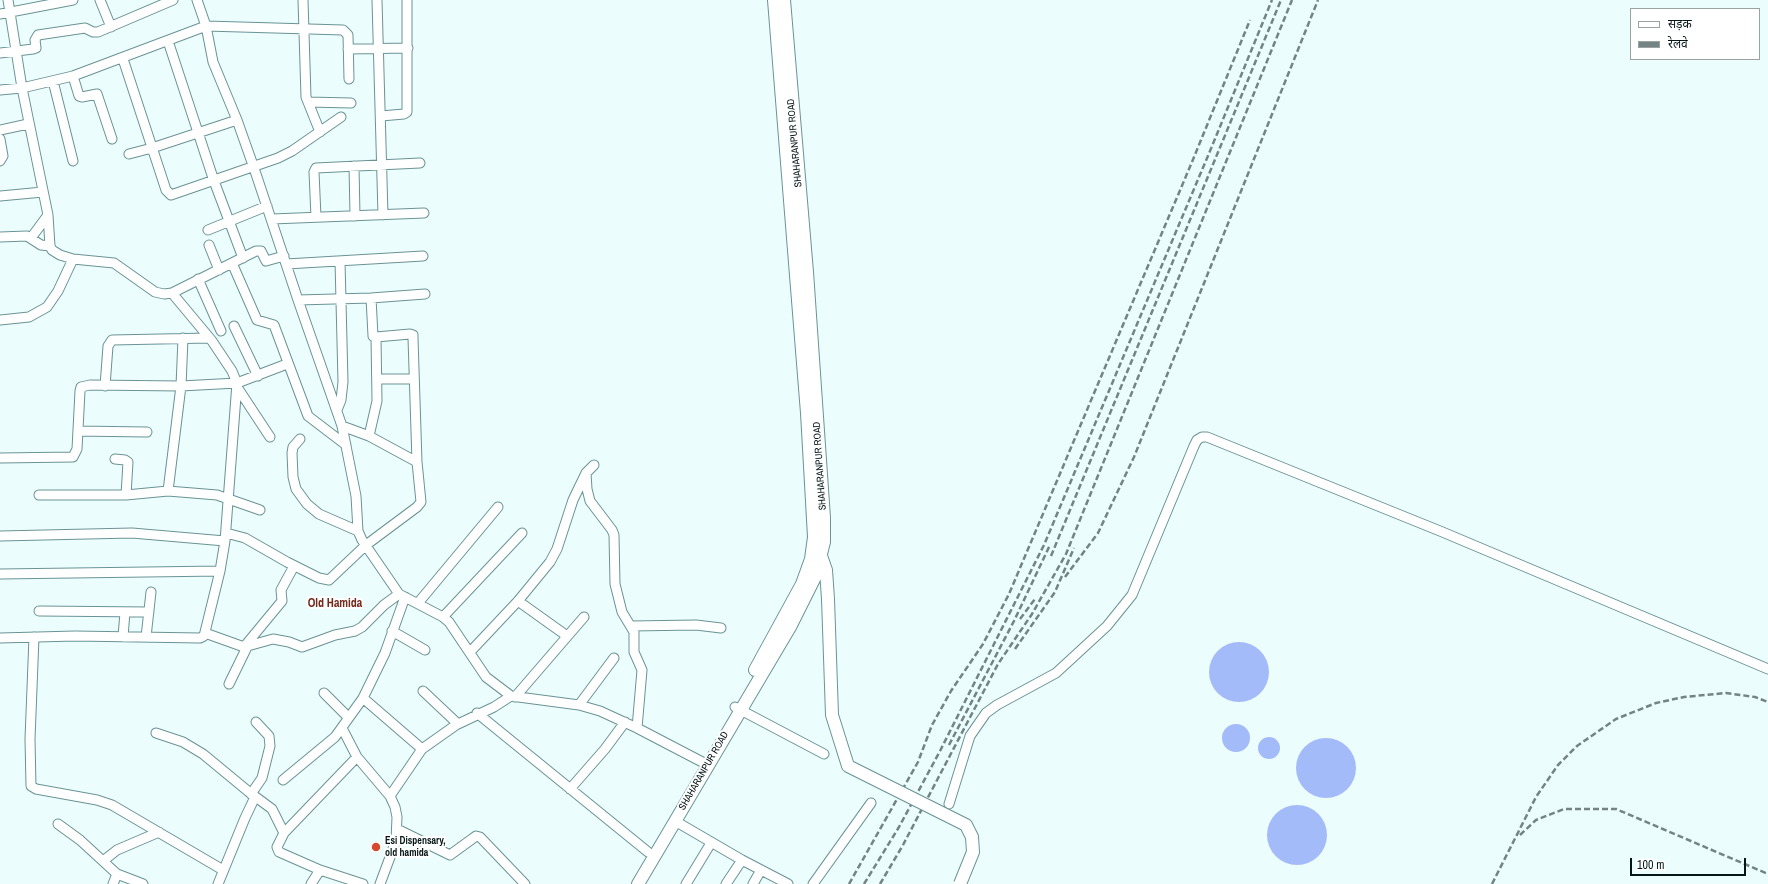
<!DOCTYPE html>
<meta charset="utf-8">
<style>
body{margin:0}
#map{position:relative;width:1768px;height:884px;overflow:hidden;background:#ecfdfe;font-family:"Archivo Narrow","Noto Sans Devanagari",sans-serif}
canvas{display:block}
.legend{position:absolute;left:1630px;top:8px;width:130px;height:52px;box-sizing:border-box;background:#fff;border:1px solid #9ba2a2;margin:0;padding:5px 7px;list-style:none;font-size:12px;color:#061617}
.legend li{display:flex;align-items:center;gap:8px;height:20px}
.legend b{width:20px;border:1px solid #9ba2a2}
.scale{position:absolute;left:1630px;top:858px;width:116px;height:18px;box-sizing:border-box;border:2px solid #061617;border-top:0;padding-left:5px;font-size:12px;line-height:14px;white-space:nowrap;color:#061617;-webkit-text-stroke:3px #fff;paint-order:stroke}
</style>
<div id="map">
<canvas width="1768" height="884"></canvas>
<ul class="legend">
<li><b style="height:5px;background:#fff"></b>सड़क</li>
<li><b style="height:5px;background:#748485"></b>रेलवे</li>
</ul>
<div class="scale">100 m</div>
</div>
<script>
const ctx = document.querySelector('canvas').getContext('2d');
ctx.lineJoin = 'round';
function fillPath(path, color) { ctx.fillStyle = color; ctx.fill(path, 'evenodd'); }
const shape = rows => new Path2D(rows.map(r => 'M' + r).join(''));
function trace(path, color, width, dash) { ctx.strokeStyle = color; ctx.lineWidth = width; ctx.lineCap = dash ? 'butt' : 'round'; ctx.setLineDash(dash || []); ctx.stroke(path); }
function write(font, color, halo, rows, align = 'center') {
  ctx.font = font + ' "Archivo Narrow",sans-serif'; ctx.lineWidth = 4; ctx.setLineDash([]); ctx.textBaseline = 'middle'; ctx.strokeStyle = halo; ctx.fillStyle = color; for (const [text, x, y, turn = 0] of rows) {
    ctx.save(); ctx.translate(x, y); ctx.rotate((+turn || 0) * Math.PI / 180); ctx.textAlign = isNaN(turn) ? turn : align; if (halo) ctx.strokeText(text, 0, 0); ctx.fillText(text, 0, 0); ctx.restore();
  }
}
const water = shape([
 '1209 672a30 30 0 1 1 60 0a30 30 0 1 1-60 0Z',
 '1222 738a14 14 0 1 1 28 0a14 14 0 1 1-28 0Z',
 '1258 748a11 11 0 1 1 22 0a11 11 0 1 1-22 0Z',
 '1296 768a30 30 0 1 1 60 0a30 30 0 1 1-60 0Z',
 '1267 835a30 30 0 1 1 60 0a30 30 0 1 1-60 0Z'
]);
const minor = shape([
 [8,0,22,88,48,215,50,246,52,250,60,255,73,259,114,263,155,292,164,294,172,293,256,251,261,251,266,261,284,256],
 [100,0,111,27],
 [197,0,206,26,213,62,237,120,254,168,298,300,342,426,356,496,358,531,362,540,399,594,443,617,449,622,486,677,511,696,579,705,600,711,637,728,708,765],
 [303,0,306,97,320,132],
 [377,0,383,215],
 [0,14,73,0],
 [168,41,214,181,243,258],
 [348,49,408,48],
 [0,53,33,49,36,48,35,40,38,35,85,28,93,32,98,32,173,0],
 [123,59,166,190,171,195,278,158,292,151,341,117],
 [73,76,79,96,82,97,97,94,112,139],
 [53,81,73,161],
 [0,90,22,88,73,76,206,26,343,30,348,35,349,79],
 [308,102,351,103],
 [381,116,404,114,407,112,407,0],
 [0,130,28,124],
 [0,139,3,156,0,161],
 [129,154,152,148,237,120],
 [354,166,355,216],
 [0,196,43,192],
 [316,217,314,172,316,168,420,163],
 [272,219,424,213],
 [208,230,267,206],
 [0,237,27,236,41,245,50,246],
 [31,238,48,215],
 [209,245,219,270],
 [232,263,257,320,274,325,308,416,346,445],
 [286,264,423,256],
 [198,279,221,331],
 [298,300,371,298,425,294],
 [0,320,29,317,47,307,58,291,73,259],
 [234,326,258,376],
 [378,379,414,379],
 [105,386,108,346,112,340,209,338],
 [237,387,270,437],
 [337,410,341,400,343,382,340,261],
 [342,426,369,436,417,462],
 [78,431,147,432],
 [369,436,377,401,376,337],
 [300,439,293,447,292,453,293,477,296,489,307,504,319,514,358,531],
 [0,458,73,457,77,449,80,391,81,387,90,385,181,386,237,383,287,364],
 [115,459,125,460,128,462,126,495],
 [586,473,587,489,590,501,612,530,614,535,615,584,622,612,634,632,634,652,642,670,637,728],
 [168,491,181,386,183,338],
 [39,495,126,495,168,491,217,495,260,510],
 [226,533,245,538,287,562,319,578,329,580,366,545,417,507,421,502,417,462,413,338,413,335,410,334,376,337,373,336,371,298],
 [0,536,132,533,225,541],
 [0,574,220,571],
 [518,601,567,636],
 [418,603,498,507],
 [39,611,149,612],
 [443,617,522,533],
 [631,626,696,625,721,628],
 [392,631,425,650],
 [205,633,244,647,273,639,289,642,302,647,335,635,355,631,362,627,384,605,399,594],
 [34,637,30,739,31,786,36,789,97,800,112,805,223,870],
 [123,637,125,612],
 [146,637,151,592],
 [0,638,75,636,200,638,204,636,220,571,225,541,237,383,232,371,212,341,172,293],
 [244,647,282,601,281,590,294,566],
 [470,652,518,601,550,562,557,549,573,500,586,473,594,465],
 [229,684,247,647],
 [423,691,458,724],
 [324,693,348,717],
 [515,697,584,617],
 [363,698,422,749],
 [579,705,614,658],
 [735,707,824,754],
 [477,713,648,852],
 [342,728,357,757,390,796,395,807,397,817,396,841,380,884],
 [156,733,183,742,203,754,249,792,272,809,284,833,357,757],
 [283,780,335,737,363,698,385,653,405,597],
 [570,789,605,749,625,722],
 [251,794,262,778,270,746,269,736,256,722],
 [390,796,422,749,456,725,494,707,511,696],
 [949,804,970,736,986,713,997,705,1056,673,1107,626,1132,595,1194,446,1197,440,1202,437,1207,437,1440,531,1768,669],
 [675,821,742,860,788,884],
 [58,824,80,840,117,874,143,884],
 [397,829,450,855,472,839,476,836,480,837,525,884],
 [284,833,277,847,279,852,320,870,363,884],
 [103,861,117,850,159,832],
 [113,884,117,874],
 [218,884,245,818,255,797],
 [311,884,320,870],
 [686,884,711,843],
 [726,884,742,860],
 [753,884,761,870],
 [813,884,871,803]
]);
const major = shape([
 [820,553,826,570,828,599],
 [755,670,802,584,811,559,814,537,807,413,774,0],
 [638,884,790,627,815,577,824,542,824,518,807,272,784,0]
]);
const rail = shape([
 [1051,556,1281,0],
 [1065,577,1098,533,1134,457,1318,0],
 [1020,619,1035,599],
 [1015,649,1055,592,1074,548],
 [949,745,1014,621,1050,545],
 [1520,835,1536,820,1564,809,1616,809,1768,874],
 [849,884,918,762,932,725,951,691,983,644,1009,594,1192,162,1250,20],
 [864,884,899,827,940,751,1044,545,1210,151,1272,0],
 [880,884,903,845,998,664,1032,614,1066,554,1292,0],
 [1492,884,1536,797,1558,765,1577,746,1616,719,1656,703,1684,697,1726,693,1755,697,1768,702]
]);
const majorBridge = shape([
 [828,599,832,715,848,766,966,825,972,837,973,852,960,884]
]);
const markers = [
 [376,847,5,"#d54a2f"]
];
const streetNames = [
 ["SHAHARANPUR ROAD",795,143,-95],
 ["SHAHARANPUR ROAD",820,466,-94],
 ["SHAHARANPUR ROAD",704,771,-60]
];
const poiNames = [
 ["Esi Dispensary,",385,841],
 ["old hamida",385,853]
];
const quarterNames = [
 ["Old Hamida",335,604]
];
fillPath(water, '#a3bbf8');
trace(minor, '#6a9395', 11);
trace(major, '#6a9395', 14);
trace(minor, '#fff', 9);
trace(major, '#fff', 12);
trace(rail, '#748485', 2.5, [6, 3]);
trace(majorBridge, '#6a9395', 14, []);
trace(majorBridge, '#fff', 12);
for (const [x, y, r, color] of markers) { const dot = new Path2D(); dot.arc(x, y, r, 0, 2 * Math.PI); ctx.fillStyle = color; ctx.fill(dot); trace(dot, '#fff', 1.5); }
write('10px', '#061617', '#fff', streetNames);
write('bold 10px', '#061617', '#fff', poiNames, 'left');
write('bold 12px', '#702c1e', '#fff', quarterNames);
</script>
